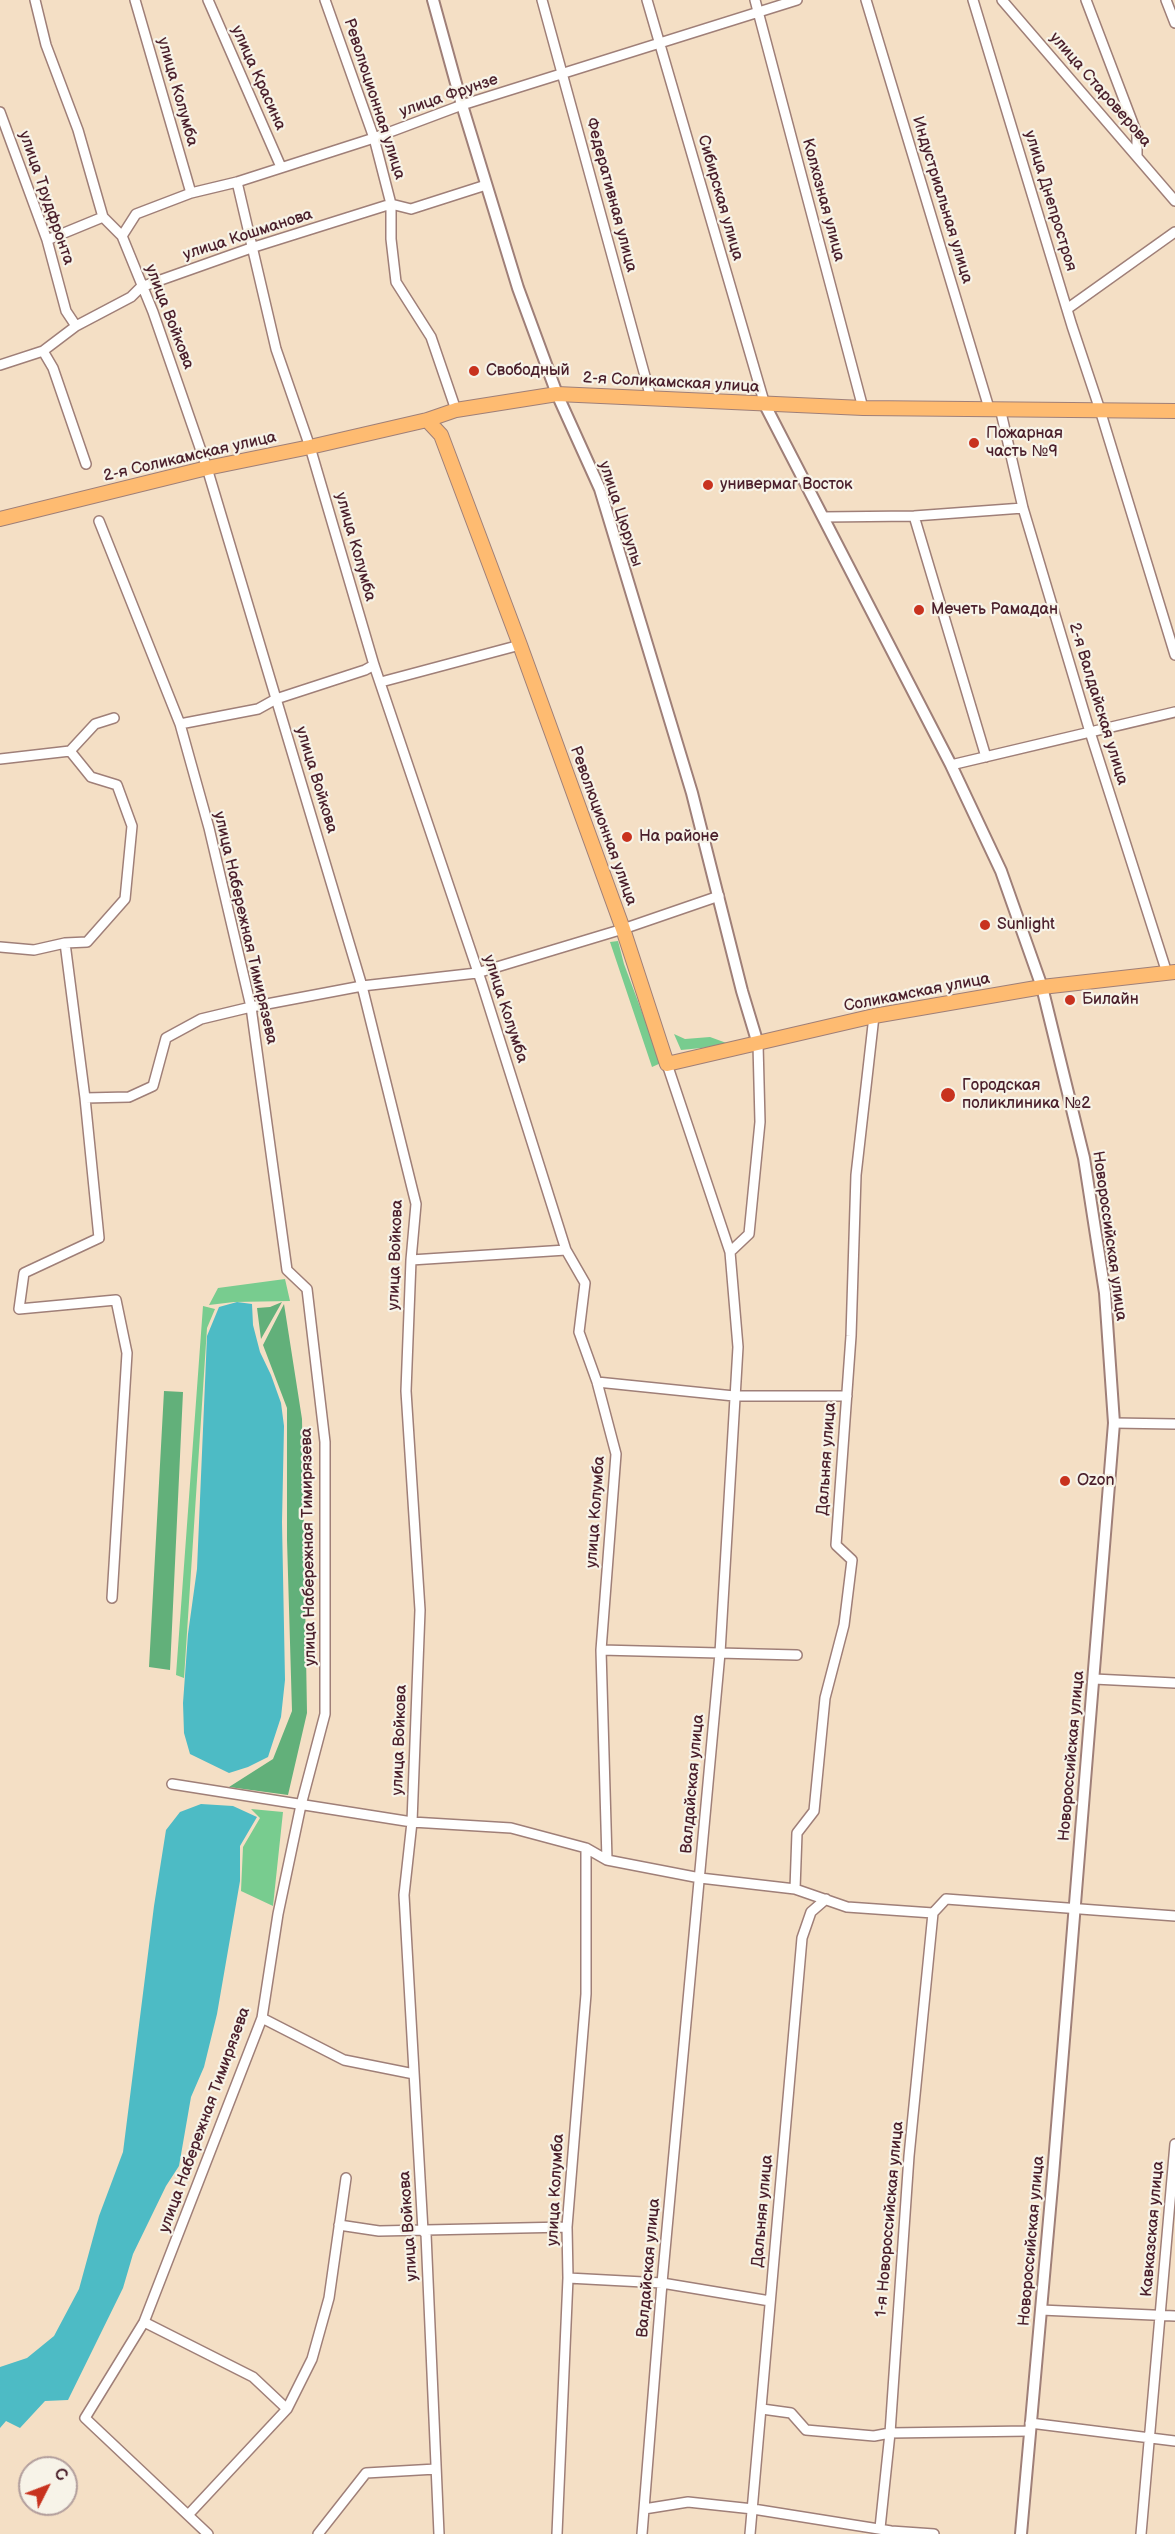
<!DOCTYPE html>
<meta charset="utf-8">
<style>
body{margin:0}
#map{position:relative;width:1175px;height:2534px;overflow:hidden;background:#f4dfc5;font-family:"Balsamiq Sans",sans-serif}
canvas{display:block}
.north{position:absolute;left:18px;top:2456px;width:60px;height:60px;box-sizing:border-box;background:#f7f3e8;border:2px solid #b29e9c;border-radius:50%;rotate:48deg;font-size:16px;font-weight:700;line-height:24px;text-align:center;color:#4a1f2b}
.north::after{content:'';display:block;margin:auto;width:21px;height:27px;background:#c8321e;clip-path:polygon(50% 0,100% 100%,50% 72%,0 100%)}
</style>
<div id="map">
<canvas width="1175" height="2534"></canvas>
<div class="north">С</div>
</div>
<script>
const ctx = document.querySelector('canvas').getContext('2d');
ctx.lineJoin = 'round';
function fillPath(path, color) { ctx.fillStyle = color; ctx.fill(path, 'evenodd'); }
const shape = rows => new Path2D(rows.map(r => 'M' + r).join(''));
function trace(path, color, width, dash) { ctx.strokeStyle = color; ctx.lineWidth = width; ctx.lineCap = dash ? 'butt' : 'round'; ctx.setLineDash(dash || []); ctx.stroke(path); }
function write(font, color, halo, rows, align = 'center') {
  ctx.font = font + ' "Balsamiq Sans",sans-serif'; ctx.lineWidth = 4.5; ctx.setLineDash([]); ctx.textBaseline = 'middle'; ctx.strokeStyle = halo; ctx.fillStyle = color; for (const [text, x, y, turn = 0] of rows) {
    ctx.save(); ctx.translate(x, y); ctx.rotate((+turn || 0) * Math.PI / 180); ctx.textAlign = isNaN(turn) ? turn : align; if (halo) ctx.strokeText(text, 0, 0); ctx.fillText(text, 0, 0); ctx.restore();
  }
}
const green = shape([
 [618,941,624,964,661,1063,652,1067,610,942],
 [674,1034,685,1039,710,1037,732,1045,681,1050],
 [285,1279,290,1301,234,1302,209,1305,218,1288],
 [203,1306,215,1309,207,1328,184,1678,176,1675],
 [251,1809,283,1812,273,1906,241,1891,243,1847,260,1818]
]);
const forest = shape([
 [282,1302,261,1339,257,1308,270,1307],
 [284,1304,302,1419,307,1713,288,1795,229,1787,273,1759,292,1711,287,1540,287,1408,263,1345],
 [164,1391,183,1392,170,1670,149,1667]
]);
const water = shape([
 [237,1302,252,1304,253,1325,260,1352,271,1375,281,1403,284,1426,282,1522,285,1680,281,1717,268,1757,248,1767,229,1773,190,1754,184,1733,183,1703,188,1634,197,1569,207,1336,219,1307],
 [201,1804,233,1806,257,1817,240,1846,240,1881,217,2014,204,2067,191,2097,179,2166,166,2186,133,2254,123,2288,68,2400,45,2401,20,2428,6,2421,0,2428,0,2367,27,2358,54,2336,79,2289,99,2216,123,2152,154,1906,166,1830,180,1812]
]);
const minor = shape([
 [35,0,46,45,78,130,103,217,122,236,153,312,207,468,362,986,416,1204,411,1260,406,1391,420,1610,412,1822,404,1895,423,2231,426,2234,439,2534],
 [135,0,191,193],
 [208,0,281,167],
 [325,0,374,138,391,204,391,239,396,282,431,337,456,410],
 [542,0,651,398],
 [647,0,765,405],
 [755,0,863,408],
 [866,0,989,408],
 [973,0,1072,326,1100,410,1175,655],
 [1002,0,1175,201],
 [1086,0,1137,134,1137,155],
 [1166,0,1175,23],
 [0,112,47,240,66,311,76,326],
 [237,182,276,349,310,447,374,665,482,984,566,1250,585,1283,579,1332,597,1382,616,1454,601,1650,607,1860],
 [122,236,136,214,191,193,237,182,374,138,462,105,797,0],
 [47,240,103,217],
 [1067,309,1175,232],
 [43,351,53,368,86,464],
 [0,365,43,351,76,326,131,297,141,287,251,248,391,204,411,209,486,185],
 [1000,408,1023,508,1090,732,1167,973],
 [914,516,986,757],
 [823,517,914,516,1023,508],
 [99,521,180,724,209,828,251,1007,287,1270,307,1289,325,1442,325,1714,301,1805,278,1914,262,2018,144,2322,85,2418,208,2534],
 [381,682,520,645],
 [180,724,258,709,276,699,365,670,374,665],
 [0,759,70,751,95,724,114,718],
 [951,765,1175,712],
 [65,943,85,1098,99,1238,24,1273,19,1309,116,1300,127,1353,112,1598],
 [0,947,34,950,65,943,87,942,125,899,132,826,117,785,91,777,70,751],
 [667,1064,730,1252],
 [85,1098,129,1097,153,1086,166,1038,201,1019,251,1007,362,986,477,973,623,929,719,896],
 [411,1260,566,1250],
 [597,1382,734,1396,847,1396],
 [1114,1423,1175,1424],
 [601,1650,797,1655],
 [1094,1679,1175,1683],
 [172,1784,412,1822,511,1828,586,1848,607,1860,700,1878,795,1889,847,1907,933,1913,946,1899,1175,1916],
 [795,1889,797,1833,814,1811,825,1698,844,1625,852,1560,836,1545,851,1336,856,1175,874,1016],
 [262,2018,344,2060,414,2074],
 [339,2225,379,2231,567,2227],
 [568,2278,662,2283,770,2301],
 [1041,2310,1175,2316],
 [144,2322,253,2377,287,2409],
 [762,2409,791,2413,806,2430,874,2436,890,2433,1029,2431],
 [1030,2423,1175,2441],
 [644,2509,688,2502,753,2509,891,2531,934,2534],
 [189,2514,287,2409,312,2359,329,2298,346,2178],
 [880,2528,890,2433,909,2156,933,1913],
 [318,2534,366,2473,436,2469],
 [557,2534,568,2278,567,2227,586,1994,586,1848],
 [642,2534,662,2283,720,1653,738,1347,730,1252,749,1234,760,1122,758,1044],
 [750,2534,802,1938,811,1912,826,1899],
 [1141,2534,1175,2144]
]);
const tertiary = shape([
 [433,0,462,105,518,288,557,394,600,489,692,793,742,991,758,1044],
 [765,405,951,765,1001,871,1042,987,1084,1158,1105,1293,1114,1423,1053,2175,1021,2534]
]);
const primary = shape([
 [427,420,441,435,520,645,623,929,667,1064,874,1016,1042,987,1175,972],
 [0,519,207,468,310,447,427,420,456,410,557,394,863,408,1175,411]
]);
const markers = [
 [474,371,6,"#c8321e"],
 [974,443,6,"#c8321e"],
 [708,485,6,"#c8321e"],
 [919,610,6,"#c8321e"],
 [627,837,6,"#c8321e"],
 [985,925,6,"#c8321e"],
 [1070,1000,6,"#c8321e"],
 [948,1095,8,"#c8321e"],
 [1065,1481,6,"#c8321e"]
];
const streetNames = [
 ["улица Красина",258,78,66],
 ["улица Староверова",1100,90,49],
 ["улица Колумба",177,92,74],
 ["улица Фрунзе",449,96,-19],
 ["Революционная улица",374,99,72],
 ["Федеративная улица",611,195,75],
 ["улица Трудфронта",46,198,71],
 ["Сибирская улица",720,198,74],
 ["Колхозная улица",823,200,75],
 ["Индустриальная улица",942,200,73],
 ["улица Днепростроя",1050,201,73],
 ["улица Кошманова",248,235,-18],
 ["улица Войкова",169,317,69],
 ["2-я Соликамская улица",671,383,3],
 ["2-я Соликамская улица",190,457,-13],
 ["улица Цюрупы",620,514,72],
 ["улица Колумба",355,547,74],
 ["2-я Валдайская улица",1098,704,73],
 ["улица Войкова",316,780,73],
 ["Революционная улица",603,826,70],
 ["улица Набережная Тимирязева",245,928,77],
 ["Соликамская улица",917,993,-11],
 ["улица Колумба",505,1009,72],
 ["Новороссийская улица",1109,1236,82],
 ["улица Войкова",396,1255,-88],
 ["Дальняя улица",827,1459,-86],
 ["улица Колумба",596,1512,-86],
 ["улица Набережная Тимирязева",309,1547,-91],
 ["улица Войкова",400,1740,-88],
 ["Новороссийская улица",1072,1756,-85],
 ["Валдайская улица",693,1784,-85],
 ["улица Набережная Тимирязева",205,2120,-70],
 ["улица Колумба",556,2190,-87],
 ["Дальняя улица",763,2211,-85],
 ["1-я Новороссийская улица",890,2219,-85],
 ["улица Войкова",409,2226,-94],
 ["Кавказская улица",1153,2229,-85],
 ["Новороссийская улица",1032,2241,-85],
 ["Валдайская улица",649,2268,-85]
];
const poiNames = [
 ["Свободный",486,371],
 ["Пожарная",986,434],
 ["часть №9",986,452],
 ["универмаг Восток",720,485],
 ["Мечеть Рамадан",931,610],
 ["На районе",639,837],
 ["Sunlight",997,925],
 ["Билайн",1082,1000],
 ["Городская",962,1086],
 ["поликлиника №2",962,1104],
 ["Ozon",1077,1481]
];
fillPath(green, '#78cc8f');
fillPath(forest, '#62b07a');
fillPath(water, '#4dbbc5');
trace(minor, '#9f7f78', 12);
trace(tertiary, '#9f7f78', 14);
trace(primary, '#9f7f78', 16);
trace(minor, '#fff', 9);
trace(tertiary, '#fff', 10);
trace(primary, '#febb71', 14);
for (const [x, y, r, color] of markers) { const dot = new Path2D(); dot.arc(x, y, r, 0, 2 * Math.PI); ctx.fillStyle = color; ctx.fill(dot); trace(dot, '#f7f3e8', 2); }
write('16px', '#4a1f2b', '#f7f3e8', streetNames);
write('16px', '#4a1f2b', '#f7f3e8', poiNames, 'left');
</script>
